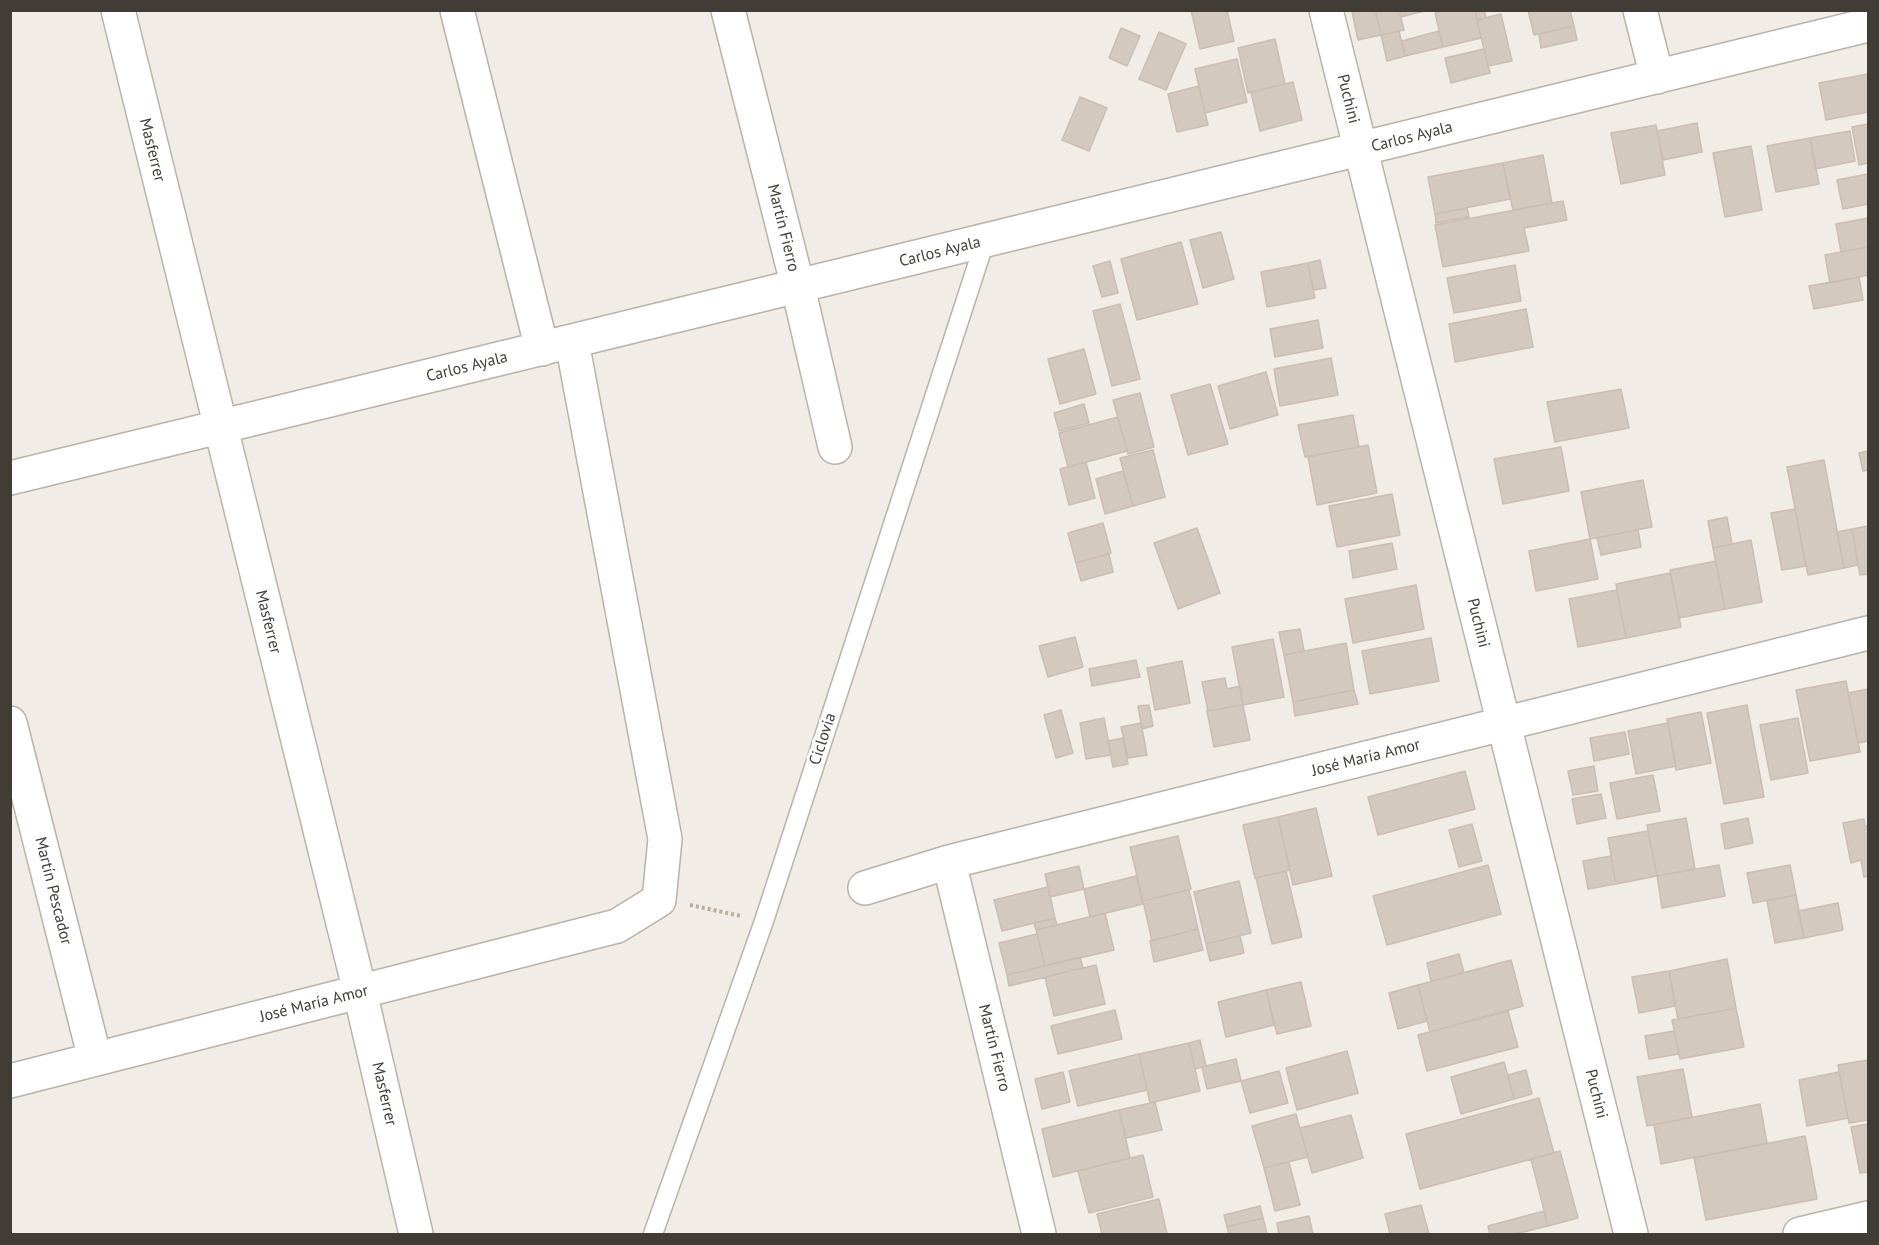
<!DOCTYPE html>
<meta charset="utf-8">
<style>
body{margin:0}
#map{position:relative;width:1879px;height:1245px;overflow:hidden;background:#f1ece6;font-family:"PT Sans",sans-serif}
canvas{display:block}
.frame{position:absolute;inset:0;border:12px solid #423c36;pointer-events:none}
</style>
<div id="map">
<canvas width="1879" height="1245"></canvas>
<div class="frame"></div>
</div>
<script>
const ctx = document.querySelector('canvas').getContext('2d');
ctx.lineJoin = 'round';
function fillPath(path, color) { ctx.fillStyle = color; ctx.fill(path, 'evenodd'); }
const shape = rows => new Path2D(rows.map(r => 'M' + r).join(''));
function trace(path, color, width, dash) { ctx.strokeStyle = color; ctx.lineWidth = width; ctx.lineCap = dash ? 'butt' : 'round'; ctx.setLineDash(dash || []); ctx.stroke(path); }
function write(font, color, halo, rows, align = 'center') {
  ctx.font = font + ' "PT Sans",sans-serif'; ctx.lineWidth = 6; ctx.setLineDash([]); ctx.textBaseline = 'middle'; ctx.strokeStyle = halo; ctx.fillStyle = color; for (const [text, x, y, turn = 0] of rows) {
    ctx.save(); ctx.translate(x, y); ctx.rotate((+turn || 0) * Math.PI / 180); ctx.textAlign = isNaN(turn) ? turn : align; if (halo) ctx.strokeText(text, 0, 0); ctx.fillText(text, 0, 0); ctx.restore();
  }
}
const building = shape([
 [1191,10,1227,10,1234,41,1200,49,1191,10],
 [1359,10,1375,10,1381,35,1358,40,1352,12,1359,10],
 [1375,10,1399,10,1404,30,1381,35,1375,10],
 [1399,10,1428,10,1401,17,1399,10],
 [1445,10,1475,10,1481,38,1443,47,1435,13,1445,10],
 [1475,10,1484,10,1486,18,1477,20,1475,10],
 [1528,10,1570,10,1574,26,1534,35,1528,10],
 [1501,14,1512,61,1488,66,1477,20,1501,14],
 [1574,26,1577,40,1541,48,1539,34,1574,26],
 [1121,28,1140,36,1127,66,1109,58,1121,28],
 [1399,31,1405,56,1387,61,1381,35,1399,31],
 [1439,31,1443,47,1405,56,1402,41,1439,31],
 [1159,32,1186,44,1166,90,1139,79,1159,32],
 [1275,39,1285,84,1248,93,1238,48,1275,39],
 [1484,49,1490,73,1451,83,1445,58,1484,49],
 [1237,59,1247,102,1205,113,1195,69,1237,59],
 [1868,74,1868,112,1826,120,1819,83,1868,74],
 [1293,82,1302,120,1260,131,1251,92,1293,82],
 [1199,86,1208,125,1177,132,1168,94,1199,86],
 [1080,97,1107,108,1089,151,1062,140,1080,97],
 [1697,123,1702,152,1663,160,1657,131,1697,123],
 [1868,124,1868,163,1859,165,1852,127,1868,124],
 [1656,125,1665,175,1621,184,1611,133,1656,125],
 [1850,131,1855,161,1815,169,1810,138,1850,131],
 [1810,138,1819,184,1776,192,1767,146,1810,138],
 [1751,146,1762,210,1725,217,1713,153,1751,146],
 [1543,155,1552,203,1513,210,1503,163,1543,155],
 [1503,163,1510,199,1435,214,1428,177,1503,163],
 [1868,174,1868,204,1843,209,1837,180,1868,174],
 [1563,201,1567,220,1524,228,1529,251,1443,267,1435,225,1563,201],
 [1467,208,1469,217,1436,223,1435,214,1467,208],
 [1868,218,1868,247,1841,252,1836,224,1868,218],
 [1221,232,1234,279,1203,288,1190,240,1221,232],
 [1181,242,1198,304,1137,320,1121,259,1181,242],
 [1868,247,1868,275,1830,283,1825,255,1868,247],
 [1320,260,1326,288,1313,290,1308,263,1320,260],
 [1110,261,1118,293,1102,297,1093,266,1110,261],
 [1308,263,1315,298,1267,307,1261,272,1308,263],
 [1515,265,1521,301,1454,313,1447,278,1515,265],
 [1859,277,1863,300,1814,309,1809,286,1859,277],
 [1120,304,1140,379,1112,386,1093,311,1120,304],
 [1526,309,1533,347,1455,362,1449,324,1526,309],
 [1318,320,1323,348,1275,357,1270,329,1318,320],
 [1084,349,1096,394,1060,404,1048,359,1084,349],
 [1331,358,1338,395,1280,406,1274,369,1331,358],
 [1266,372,1278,415,1230,429,1218,386,1266,372],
 [1210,384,1228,444,1188,455,1171,395,1210,384],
 [1621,389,1629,428,1555,442,1547,402,1621,389],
 [1140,393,1154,447,1128,454,1113,400,1140,393],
 [1084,404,1089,423,1059,431,1054,413,1084,404],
 [1353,415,1359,447,1305,457,1298,425,1353,415],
 [1118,417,1127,451,1068,467,1059,433,1118,417],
 [1368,445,1377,493,1317,505,1308,457,1368,445],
 [1561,447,1569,491,1503,504,1494,459,1561,447],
 [1153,450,1165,497,1133,506,1120,458,1153,450],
 [1868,451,1868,470,1863,471,1859,453,1868,451],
 [1824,460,1844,568,1808,575,1787,467,1824,460],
 [1086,462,1095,498,1069,505,1060,469,1086,462],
 [1123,471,1133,506,1105,514,1096,479,1123,471],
 [1643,480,1652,527,1590,539,1581,492,1643,480],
 [1392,494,1400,535,1337,547,1329,506,1392,494],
 [1795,509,1806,566,1782,570,1771,513,1795,509],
 [1727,517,1732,544,1713,548,1708,521,1727,517],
 [1103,523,1111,553,1076,563,1068,533,1103,523],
 [1868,526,1868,574,1860,575,1852,529,1868,526],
 [1197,528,1220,593,1178,609,1154,543,1197,528],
 [1852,529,1858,565,1844,568,1837,532,1852,529],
 [1638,530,1641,547,1601,555,1597,538,1638,530],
 [1590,539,1598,579,1536,591,1529,551,1590,539],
 [1751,540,1762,602,1725,609,1713,548,1751,540],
 [1392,543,1397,569,1353,578,1349,551,1392,543],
 [1109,554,1113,572,1081,581,1076,563,1109,554],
 [1716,561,1725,609,1679,618,1670,570,1716,561],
 [1670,573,1681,627,1626,638,1616,584,1670,573],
 [1416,585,1424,629,1353,643,1345,599,1416,585],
 [1617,590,1626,638,1578,647,1569,599,1617,590],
 [1300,629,1304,651,1284,655,1279,632,1300,629],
 [1075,637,1083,667,1048,677,1039,646,1075,637],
 [1431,638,1439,681,1370,694,1362,651,1431,638],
 [1273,639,1284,697,1243,705,1232,647,1273,639],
 [1346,643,1354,690,1293,702,1284,655,1346,643],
 [1136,660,1140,677,1092,686,1089,669,1136,660],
 [1182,661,1190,703,1155,710,1147,668,1182,661],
 [1225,678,1227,689,1240,686,1243,705,1208,711,1202,682,1225,678],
 [1846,681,1860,752,1810,761,1796,690,1846,681],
 [1868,689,1868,741,1858,743,1848,693,1868,689],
 [1354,690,1358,704,1295,716,1293,702,1354,690],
 [1149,705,1153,726,1142,729,1138,706,1149,705],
 [1243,705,1250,740,1214,747,1207,711,1243,705],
 [1747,705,1764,797,1724,804,1707,713,1747,705],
 [1061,710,1073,753,1056,758,1044,715,1061,710],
 [1701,712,1711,763,1676,770,1667,719,1701,712],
 [1104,718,1111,755,1086,759,1080,723,1104,718],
 [1798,718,1808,773,1771,780,1760,725,1798,718],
 [1141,723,1147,755,1128,758,1121,727,1141,723],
 [1668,723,1676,766,1636,774,1628,731,1668,723],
 [1625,732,1629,754,1594,761,1590,738,1625,732],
 [1123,738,1128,764,1113,767,1108,741,1123,738],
 [1594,766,1598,791,1573,795,1568,771,1594,766],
 [1465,771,1475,809,1378,835,1368,797,1465,771],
 [1653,775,1660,811,1617,819,1610,783,1653,775],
 [1601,794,1606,818,1577,824,1572,799,1601,794],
 [1316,808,1332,876,1293,885,1278,817,1316,808],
 [1278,817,1290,870,1255,878,1243,825,1278,817],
 [1686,818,1695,869,1657,876,1647,825,1686,818],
 [1748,818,1753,843,1725,849,1721,824,1748,818],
 [1864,819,1865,826,1868,826,1868,876,1864,877,1861,860,1851,863,1843,823,1864,819],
 [1472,824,1482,861,1459,867,1449,830,1472,824],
 [1648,831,1657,876,1616,884,1608,838,1648,831],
 [1178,836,1191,889,1143,901,1130,847,1178,836],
 [1611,856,1616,884,1588,889,1583,861,1611,856],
 [1488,865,1501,914,1387,945,1373,896,1488,865],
 [1719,865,1725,896,1662,908,1657,876,1719,865],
 [1790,865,1796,895,1753,903,1747,873,1790,865],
 [1079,866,1084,889,1050,897,1045,874,1079,866],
 [1286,871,1302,937,1272,944,1256,878,1286,871],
 [1136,876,1143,904,1090,917,1084,889,1136,876],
 [1239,881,1251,933,1206,944,1194,892,1239,881],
 [1048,887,1055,918,1002,931,994,900,1048,887],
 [1189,890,1198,929,1152,941,1143,901,1189,890],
 [1796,895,1804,938,1775,943,1767,901,1796,895],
 [1838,903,1843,930,1804,938,1798,911,1838,903],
 [1105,913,1114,950,1045,966,1036,930,1105,913],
 [1055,918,1057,925,1036,930,1034,923,1055,918],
 [1198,929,1203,950,1154,962,1150,941,1198,929],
 [1037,934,1045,966,1007,975,999,943,1037,934],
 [1240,936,1244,953,1210,961,1206,944,1240,936],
 [1459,954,1464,973,1431,981,1427,963,1459,954],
 [1080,957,1083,968,1009,986,1007,975,1080,957],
 [1727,959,1736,1008,1678,1019,1669,971,1727,959],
 [1511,960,1523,1006,1430,1032,1418,985,1511,960],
 [1096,965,1105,1004,1054,1016,1045,977,1096,965],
 [1669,971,1675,1006,1639,1013,1632,977,1669,971],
 [1301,982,1311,1026,1277,1034,1266,990,1301,982],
 [1418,985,1427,1021,1398,1029,1389,993,1418,985],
 [1266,990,1274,1025,1226,1037,1218,1002,1266,990],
 [1736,1008,1744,1047,1680,1059,1672,1020,1736,1008],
 [1115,1010,1122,1039,1058,1054,1051,1026,1115,1010],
 [1508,1011,1518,1047,1427,1071,1418,1035,1508,1011],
 [1674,1031,1679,1054,1649,1059,1645,1036,1674,1031],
 [1200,1040,1206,1066,1195,1069,1189,1043,1200,1040],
 [1189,1043,1200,1091,1150,1103,1139,1054,1189,1043],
 [1347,1051,1358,1093,1297,1110,1286,1068,1347,1051],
 [1139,1054,1147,1090,1078,1106,1069,1071,1139,1054],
 [1236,1059,1241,1081,1207,1089,1202,1067,1236,1059],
 [1868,1060,1868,1120,1849,1123,1838,1065,1868,1060],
 [1504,1062,1514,1099,1461,1114,1451,1077,1504,1062],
 [1683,1069,1692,1117,1647,1126,1637,1077,1683,1069],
 [1526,1070,1532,1094,1514,1099,1508,1075,1526,1070],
 [1279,1071,1288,1103,1250,1113,1241,1081,1279,1071],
 [1063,1072,1070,1102,1042,1109,1035,1079,1063,1072],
 [1839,1072,1848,1118,1807,1126,1799,1080,1839,1072],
 [1539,1098,1554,1153,1420,1189,1406,1134,1539,1098],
 [1155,1102,1162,1130,1126,1138,1119,1110,1155,1102],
 [1760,1104,1767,1143,1661,1164,1654,1125,1760,1104],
 [1119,1110,1130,1158,1053,1177,1042,1129,1119,1110],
 [1296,1114,1308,1157,1264,1168,1252,1126,1296,1114],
 [1351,1115,1363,1158,1312,1173,1300,1128,1351,1115],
 [1868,1124,1868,1172,1860,1173,1851,1127,1868,1124],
 [1805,1136,1817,1199,1706,1220,1694,1158,1805,1136],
 [1560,1151,1578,1218,1548,1226,1531,1159,1560,1151],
 [1143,1155,1153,1197,1089,1213,1078,1171,1143,1155],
 [1289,1162,1300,1205,1275,1211,1264,1168,1289,1162],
 [1159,1199,1167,1234,1102,1234,1097,1214,1159,1199],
 [1421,1205,1429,1234,1390,1234,1385,1214,1421,1205],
 [1260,1206,1263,1218,1227,1227,1224,1215,1260,1206],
 [1544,1211,1548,1226,1515,1234,1490,1234,1488,1226,1544,1211],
 [1309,1216,1313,1234,1279,1234,1277,1223,1309,1216],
 [1263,1218,1267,1234,1229,1234,1227,1227,1263,1218]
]);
const path = shape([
 [690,905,741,916]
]);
const lane = shape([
 [653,1234,764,921,985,241]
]);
const street = shape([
 [118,10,360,992,416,1234],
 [457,10,542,349],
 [728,10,798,287,835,447],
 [1326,10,1631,1234],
 [1640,10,1657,77],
 [10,478,1868,25],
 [10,723,95,1059],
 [949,862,1039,1234],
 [865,888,949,862,1868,633],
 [10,1081,617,926,659,900,665,839,572,342],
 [1800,1234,1868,1218]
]);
const streetNames = [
 ["Puchini",1348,99,76],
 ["Carlos Ayala",1412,137,-14],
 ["Masferrer",152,150,76],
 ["Martín Fierro",783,228,76],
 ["Carlos Ayala",940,252,-14],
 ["Carlos Ayala",467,367,-14],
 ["Masferrer",268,622,76],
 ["Puchini",1478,623,76],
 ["Ciclovia",823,739,-72],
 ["José María Amor",1366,758,-14],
 ["Martín Pescador",53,891,76],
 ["José María Amor",314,1004,-14],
 ["Martín Fierro",994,1048,76],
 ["Masferrer",384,1094,77],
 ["Puchini",1596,1094,76]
];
fillPath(building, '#d4c9bf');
trace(building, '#cbbdb1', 1.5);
trace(lane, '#bbb2a9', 21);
trace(street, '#bbb2a9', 36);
trace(path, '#bbac9c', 4, [3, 3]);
trace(lane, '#fff', 18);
trace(street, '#fff', 33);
write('16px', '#423c36', '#fff', streetNames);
</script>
